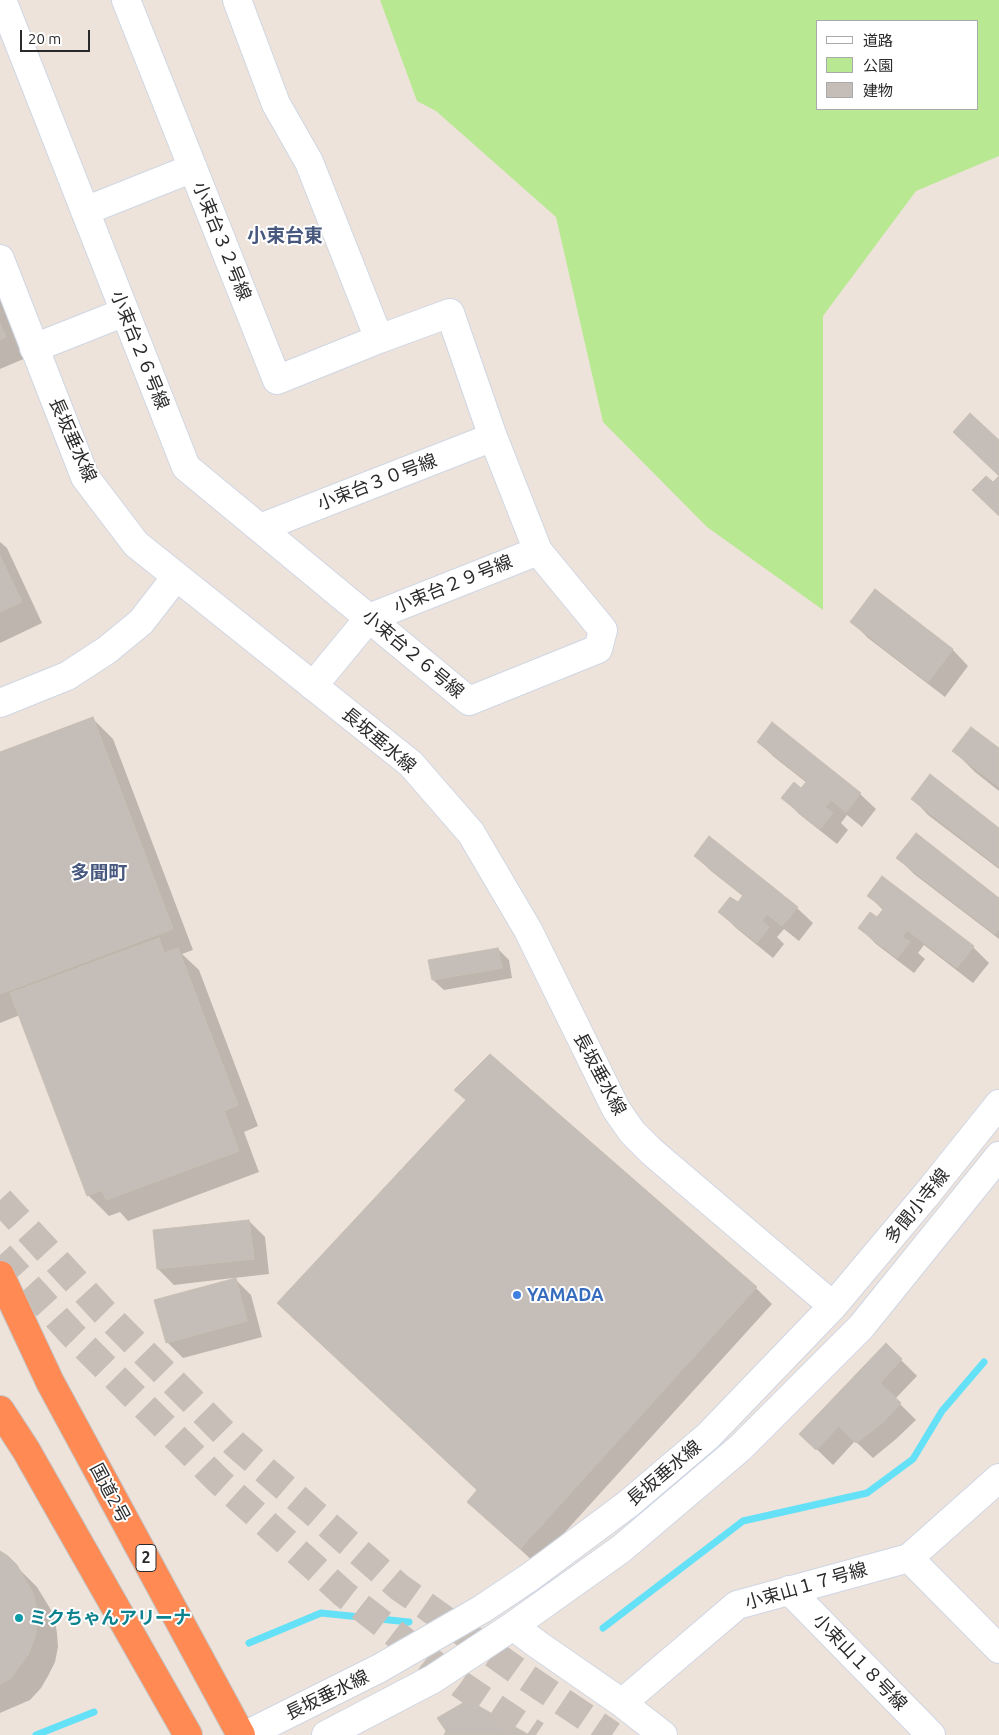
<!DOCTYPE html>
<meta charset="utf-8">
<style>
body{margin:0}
#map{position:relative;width:999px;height:1735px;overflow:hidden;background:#ede3da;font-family:Ubuntu,"Noto Sans JP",sans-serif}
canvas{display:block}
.legend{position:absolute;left:816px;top:20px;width:162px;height:90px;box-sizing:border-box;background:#fff;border:1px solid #aaa;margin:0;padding:6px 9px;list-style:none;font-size:15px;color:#2a2a2a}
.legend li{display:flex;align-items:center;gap:10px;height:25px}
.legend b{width:25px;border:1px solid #aaa}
.scale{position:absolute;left:20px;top:30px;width:70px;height:22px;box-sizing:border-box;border:2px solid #2a2a2a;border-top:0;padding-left:6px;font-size:15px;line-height:18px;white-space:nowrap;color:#2a2a2a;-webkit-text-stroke:4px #fff;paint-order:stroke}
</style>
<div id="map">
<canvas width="999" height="1735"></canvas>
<ul class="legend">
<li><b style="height:6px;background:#fff"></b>道路</li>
<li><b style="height:14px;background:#b9e892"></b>公園</li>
<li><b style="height:14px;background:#c5bdb7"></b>建物</li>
</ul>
<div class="scale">20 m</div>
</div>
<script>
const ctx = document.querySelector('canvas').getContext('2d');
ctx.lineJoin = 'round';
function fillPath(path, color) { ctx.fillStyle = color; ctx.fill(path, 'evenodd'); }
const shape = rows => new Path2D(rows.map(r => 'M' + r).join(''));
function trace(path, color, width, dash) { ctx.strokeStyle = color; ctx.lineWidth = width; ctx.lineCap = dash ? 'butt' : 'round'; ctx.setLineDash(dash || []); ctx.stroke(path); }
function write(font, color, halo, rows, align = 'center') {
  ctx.font = font + ' Ubuntu,"Noto Sans JP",sans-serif'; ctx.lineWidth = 4; ctx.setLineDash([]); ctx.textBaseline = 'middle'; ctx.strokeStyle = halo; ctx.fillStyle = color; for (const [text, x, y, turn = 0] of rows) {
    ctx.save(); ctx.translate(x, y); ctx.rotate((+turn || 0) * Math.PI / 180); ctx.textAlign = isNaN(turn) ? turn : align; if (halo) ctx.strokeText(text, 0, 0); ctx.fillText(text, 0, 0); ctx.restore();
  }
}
const green = shape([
 [380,0,999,0,999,156,916,191,823,316,823,610,707,527,603,422,556,217,436,111,417,101],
 [818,21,978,21,978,109,818,109]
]);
const shadow = shape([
 [0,298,26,358,0,369],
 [0,542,7,548,42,623,0,643],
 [876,591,953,650,968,666,945,697,868,638,852,622],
 [92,718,113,739,193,950,182,954,199,970,258,1126,244,1132,259,1172,128,1221,120,1212,109,1216,88,1195,20,1015,0,1023,0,753],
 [758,742,860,794,876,809,862,827,847,815,841,823,848,830,837,844,799,814,783,798,802,790,807,783,774,757],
 [999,750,999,791,975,772,954,751],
 [913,799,999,830,999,869,928,815],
 [695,856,797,908,813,923,799,941,784,929,777,937,784,944,773,958,736,928,720,912,738,904,744,897,711,871],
 [898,858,999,899,999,939,914,874],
 [868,895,973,947,989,963,973,983,924,945,918,953,925,959,914,973,876,944,860,928,877,919,884,911],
 [498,949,509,960,512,978,444,990,433,980],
 [490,1056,756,1288,772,1304,536,1564,469,1502,478,1490,467,1101,456,1090],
 [249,1221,265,1237,269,1274,234,1278,251,1295,262,1337,183,1358,167,1342,233,1280,233,1278,174,1285,158,1269],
 [886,1345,917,1376,895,1399,916,1420,896,1439,873,1458,855,1441,833,1465,801,1434],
 [0,1553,7,1557,37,1587,54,1615,57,1633,58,1647,55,1662,48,1676,41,1688,30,1700,0,1713]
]);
const stream = shape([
 [603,1628,743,1521,867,1493,913,1459,942,1411,984,1362],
 [249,1643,321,1613,409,1622],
 [36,1735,94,1712]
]);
const building = shape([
 [0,324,6,337,0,340,0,324],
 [970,413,999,440,999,516,972,490,986,476,993,482,999,476,953,432,970,413],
 [0,556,22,602,0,612,0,556],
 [875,589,953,649,928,682,850,622,875,589],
 [93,717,173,929,0,994,0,752,93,717],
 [772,722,861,793,846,812,831,800,825,807,833,813,820,829,781,798,794,782,801,788,807,781,757,742,772,722],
 [971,727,999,748,999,787,952,751,971,727],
 [930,774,999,828,999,867,911,799,930,774],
 [916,833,999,898,999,929,995,934,896,858,916,833],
 [709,836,798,907,782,926,767,914,762,921,769,927,757,943,718,912,730,897,738,902,743,895,694,856,709,836],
 [882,876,974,946,957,968,907,930,902,937,910,942,897,958,858,928,870,912,877,917,884,908,867,896,882,876],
 [159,938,164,953,178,948,238,1105,224,1111,239,1151,106,1200,102,1190,87,1196,10,993,159,938],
 [498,948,502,968,432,980,428,960,498,948],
 [490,1054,757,1287,520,1549,467,1502,477,1490,277,1303,466,1100,454,1090,490,1054],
 [249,1220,254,1259,157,1269,153,1230,249,1220],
 [236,1278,247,1321,166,1343,154,1300,236,1278],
 [886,1343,902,1359,880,1383,901,1403,881,1424,856,1443,839,1426,816,1450,799,1434,886,1343],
 [0,1551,8,1556,17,1565,33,1593,37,1611,37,1625,34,1640,28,1655,10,1679,0,1684,0,1551],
 [468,1700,529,1735,444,1735,446,1731,437,1718,468,1700]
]);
const highwayTunnel = shape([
 [0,1200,104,1312,235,1444,399,1587,523,1675,612,1735],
 [0,1255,72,1334,218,1480,344,1594,460,1684,536,1735]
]);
const street = shape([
 [2,0,186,467,469,701,598,649,603,630,538,551,493,437,450,313,379,339,309,162,276,104,237,0],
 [126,0,277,380,379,339],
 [85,211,193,168],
 [34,348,125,312],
 [260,528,493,437],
 [313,686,369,618,538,551],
 [909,1558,999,1649],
 [789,1590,931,1735],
 [513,1626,537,1644,622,1703,663,1735],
 [622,1703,737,1605,909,1558,999,1478]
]);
const secondary = shape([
 [0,259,85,477,136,544,411,764,471,833,528,930,616,1109,632,1132,652,1152,833,1306],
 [0,703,67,676,107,650,141,622,176,577],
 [246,1735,380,1668,482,1609,530,1577,628,1504,708,1436,833,1306,927,1194,999,1104],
 [326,1735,433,1679,513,1626,621,1549,740,1448,861,1327,999,1156]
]);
const highway = shape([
 [0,1275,50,1382,241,1735],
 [0,1410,26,1450,188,1735]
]);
const markers = [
 [517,1295,5,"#3f7fe0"],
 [19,1618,5,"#0f9aa8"]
];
const shields = [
 [146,1558,20]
];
const shieldNames = [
 ["2",146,1558]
];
const streetNames = [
 ["小束台３２号線",222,241,68],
 ["小束台２６号線",140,350,68],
 ["長坂垂水線",73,440,66],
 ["小束台３０号線",377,482,-21],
 ["小束台２９号線",453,584,-22],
 ["小束台２６号線",413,654,40],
 ["長坂垂水線",379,740,40],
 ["長坂垂水線",600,1074,62],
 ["多聞小寺線",917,1206,-51],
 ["長坂垂水線",664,1473,-40],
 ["国道2号",110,1493,62],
 ["小束山１７号線",806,1586,-16],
 ["小束山１８号線",860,1662,46],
 ["長坂垂水線",327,1695,-26]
];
const shopNames = [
 ["YAMADA",527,1295]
];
const cultureNames = [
 ["ミクちゃんアリーナ",29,1618]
];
const neighbourhoodNames = [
 ["小束台東",285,236],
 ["多聞町",99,873]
];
fillPath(green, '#b9e892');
fillPath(shadow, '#0003');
trace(stream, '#65e1f7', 7);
fillPath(building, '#c5bdb7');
trace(building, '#c8bfb4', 1);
trace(highwayTunnel, '#c6beb7', 28, [28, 14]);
trace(street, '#cfd6e4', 30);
trace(secondary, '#cfd6e4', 30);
trace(highway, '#c3c3c3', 30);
trace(street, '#fff', 28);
trace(secondary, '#fff', 28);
trace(highway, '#ff8a53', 28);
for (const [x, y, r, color] of markers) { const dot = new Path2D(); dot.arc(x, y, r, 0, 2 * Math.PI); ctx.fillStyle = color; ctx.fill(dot); trace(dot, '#fff', 2); }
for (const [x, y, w] of shields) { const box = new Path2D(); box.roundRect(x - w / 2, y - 13.5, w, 27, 4); ctx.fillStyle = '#fff'; ctx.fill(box); trace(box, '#2a2a2a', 1); }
write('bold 16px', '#2a2a2a', null, shieldNames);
write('18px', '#2a2a2a', '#fff', streetNames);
write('bold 18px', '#366cbe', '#fff', shopNames, 'left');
write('bold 18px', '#0d838f', '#fff', cultureNames, 'left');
write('bold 19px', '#47577d', '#fff', neighbourhoodNames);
</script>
